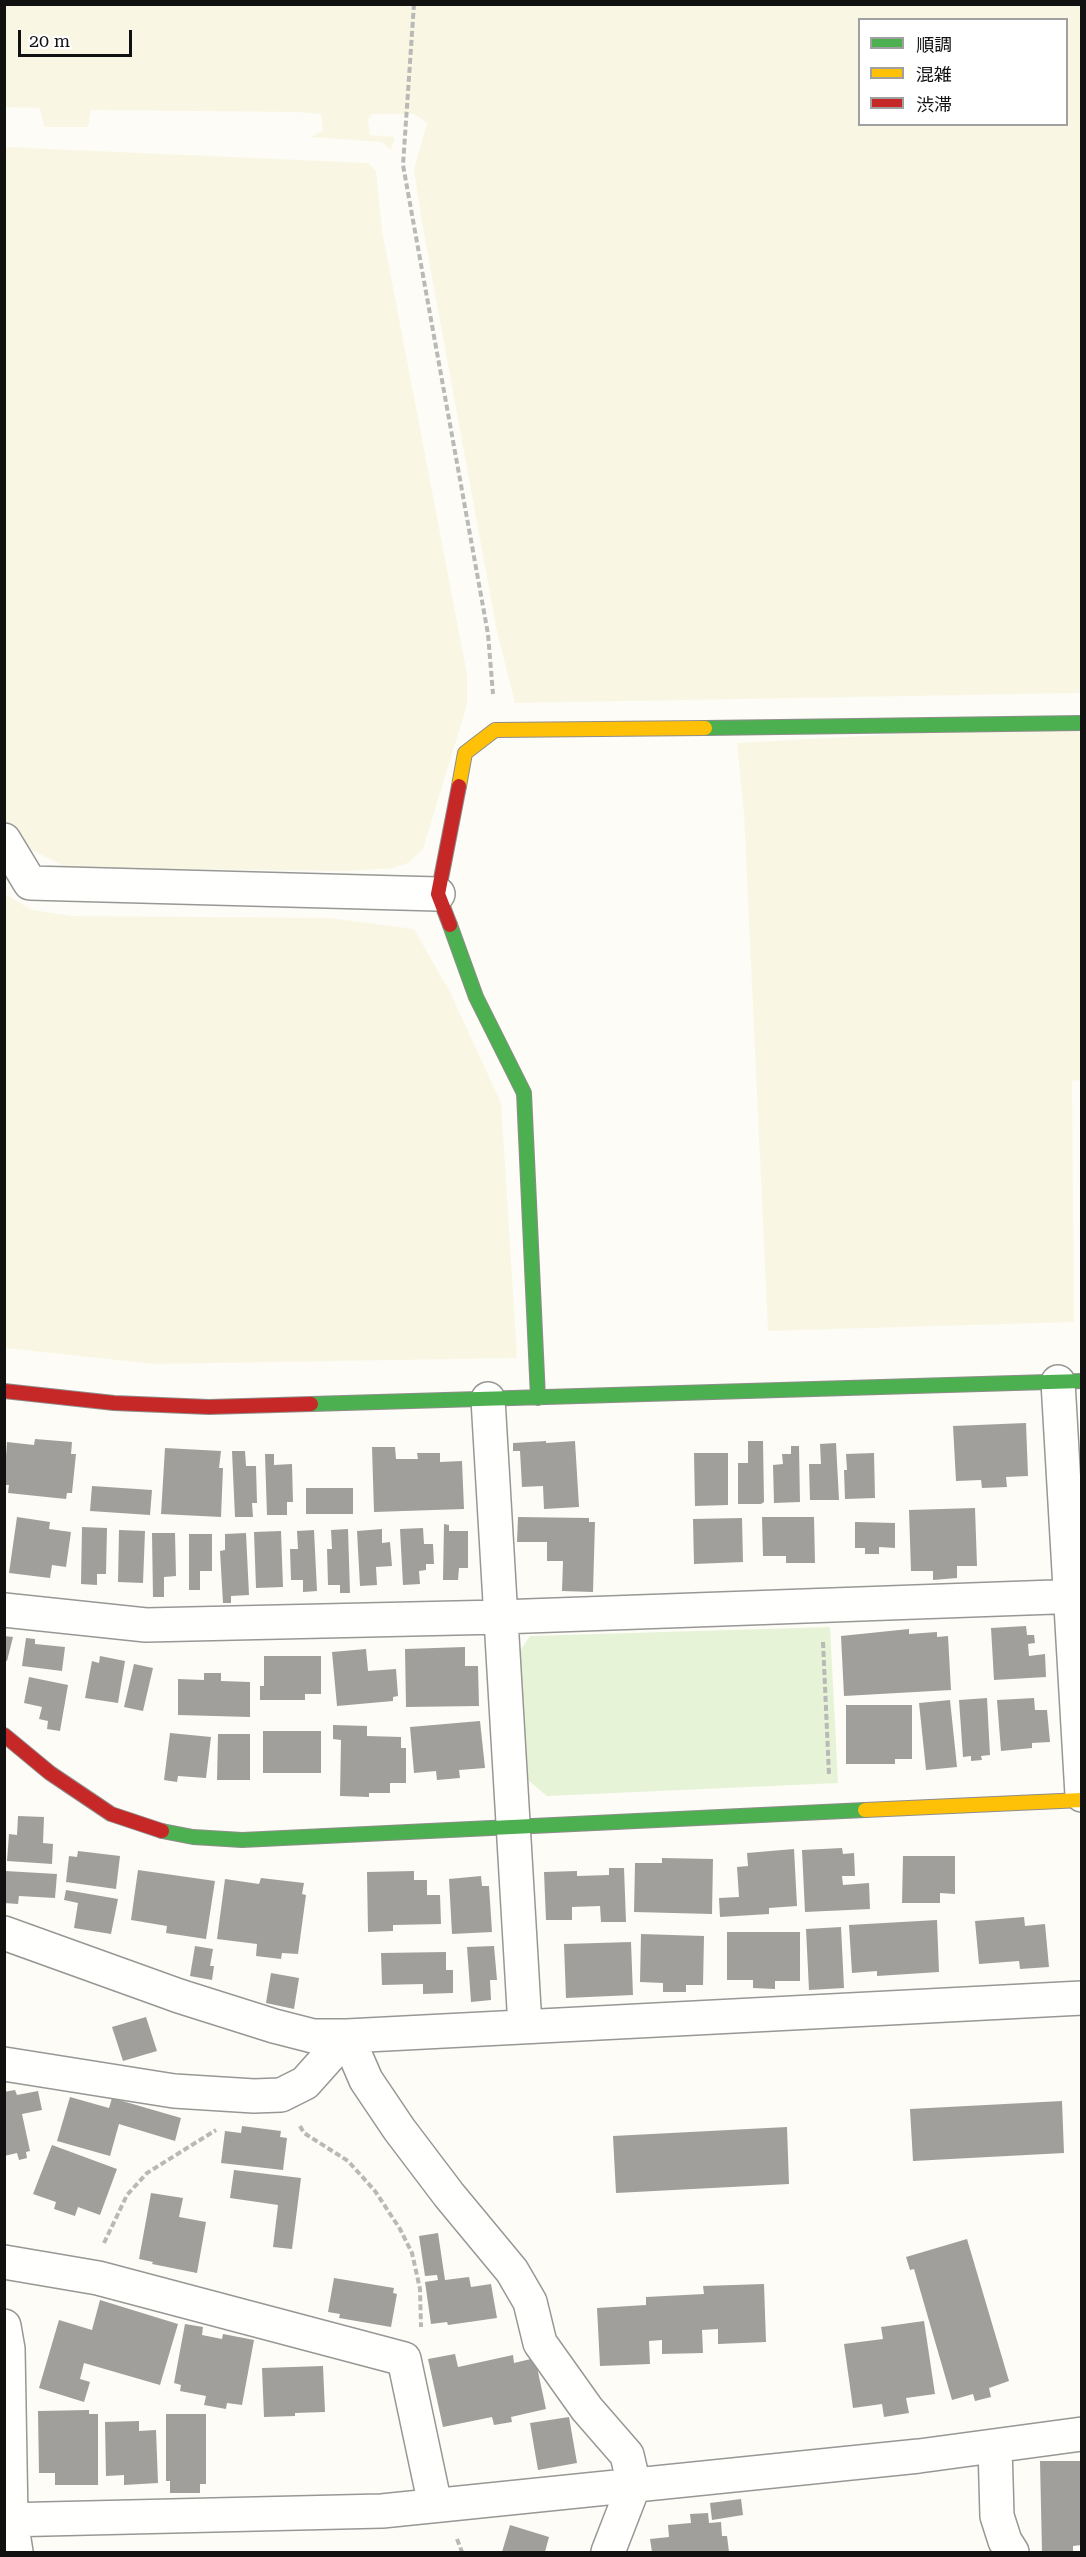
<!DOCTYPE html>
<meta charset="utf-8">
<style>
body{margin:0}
#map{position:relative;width:1086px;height:2557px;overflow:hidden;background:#fdfcf7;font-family:"Roboto Serif","Noto Sans JP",serif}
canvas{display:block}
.frame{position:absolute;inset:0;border:6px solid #111;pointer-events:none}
.legend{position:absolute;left:858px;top:18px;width:210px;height:108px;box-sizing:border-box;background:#fff;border:2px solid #a0a0a0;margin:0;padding:8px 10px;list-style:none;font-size:18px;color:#111}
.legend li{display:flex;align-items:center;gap:12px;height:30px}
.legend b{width:30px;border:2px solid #a0a0a0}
.scale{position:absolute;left:18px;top:30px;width:114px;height:27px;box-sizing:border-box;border:3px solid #111;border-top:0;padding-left:8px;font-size:18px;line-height:21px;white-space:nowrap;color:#111;-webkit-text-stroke:4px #fff;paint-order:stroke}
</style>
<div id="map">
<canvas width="1086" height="2557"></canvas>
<div class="frame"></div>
<ul class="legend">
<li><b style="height:8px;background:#4caf50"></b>順調</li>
<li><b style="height:8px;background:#ffc107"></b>混雑</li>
<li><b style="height:8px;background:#c62828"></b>渋滞</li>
</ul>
<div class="scale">20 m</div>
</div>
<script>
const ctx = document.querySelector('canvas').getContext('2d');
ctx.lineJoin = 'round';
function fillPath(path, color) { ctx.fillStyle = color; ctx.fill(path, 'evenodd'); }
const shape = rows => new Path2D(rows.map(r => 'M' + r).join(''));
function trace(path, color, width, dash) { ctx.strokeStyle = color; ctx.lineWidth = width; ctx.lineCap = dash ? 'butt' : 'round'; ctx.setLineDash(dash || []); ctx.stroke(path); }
const farmland = shape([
 [5,4,1081,5,1081,693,515,703,497,632,421,217,414,169,427,123,414,114,372,114,368,120,370,135,395,137,391,150,382,142,310,137,323,131,321,114,298,112,91,110,88,127,44,127,40,108,5,107],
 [860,20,1066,20,1066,124,860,124],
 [5,147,368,163,376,171,382,230,467,674,467,705,423,849,408,863,393,868,350,871,68,868,29,849,5,819],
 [1081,724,1082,1080,1072,1081,1074,1322,768,1331,744,814,737,743],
 [5,894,32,910,72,916,330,918,414,929,450,992,501,1103,517,1358,154,1364,5,1348]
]);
const green = shape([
 [830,1627,838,1783,547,1796,528,1780,519,1652,530,1636]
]);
const building = shape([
 [1026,1423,1028,1476,1006,1477,1007,1487,982,1488,981,1480,956,1481,953,1426],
 [35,1439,72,1442,71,1454,76,1454,72,1493,67,1493,66,1499,8,1493,9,1485,4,1485,7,1442,34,1445],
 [546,1441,546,1443,575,1441,579,1507,544,1509,543,1486,522,1487,520,1451,513,1451,513,1443],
 [748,1441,763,1441,764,1502,761,1504,738,1504,738,1463,748,1463],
 [836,1443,839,1500,810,1500,809,1464,821,1464,820,1444],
 [791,1446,799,1446,800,1502,774,1503,773,1465,783,1464,782,1454,791,1454],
 [372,1447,395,1447,396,1459,418,1459,417,1453,440,1453,440,1462,462,1461,464,1509,374,1512],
 [165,1448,221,1451,219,1468,223,1468,221,1517,161,1514],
 [232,1451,245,1451,246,1466,256,1466,257,1503,252,1503,253,1517,235,1517],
 [694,1453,728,1453,728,1505,695,1506],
 [874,1453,875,1498,845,1499,844,1470,847,1470,846,1454],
 [265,1454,274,1454,274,1465,292,1464,293,1502,287,1502,287,1515,267,1515],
 [92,1486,152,1490,150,1515,90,1511],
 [306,1488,353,1488,353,1514,306,1514],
 [975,1508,977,1566,957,1566,957,1578,933,1580,933,1571,911,1571,909,1510],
 [17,1517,50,1522,49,1529,71,1532,66,1567,52,1565,50,1578,9,1573],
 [518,1517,589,1518,589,1522,595,1522,593,1592,562,1591,563,1561,547,1561,547,1542,517,1542],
 [762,1517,814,1517,815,1563,786,1563,786,1556,763,1556],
 [742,1518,743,1562,694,1564,693,1519],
 [855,1522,895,1523,895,1548,879,1547,879,1554,865,1554,865,1548,855,1548],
 [444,1524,449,1525,449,1531,468,1531,468,1568,459,1568,458,1580,443,1580],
 [82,1527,107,1528,106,1574,97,1574,97,1585,81,1584],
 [423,1528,424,1544,433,1544,434,1564,426,1564,426,1570,419,1571,420,1584,403,1585,400,1529],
 [348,1529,350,1593,340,1593,340,1585,328,1585,327,1549,332,1549,331,1530],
 [382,1529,382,1543,390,1542,392,1566,376,1567,377,1585,360,1586,357,1531],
 [119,1530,145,1531,143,1583,118,1582],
 [314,1530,317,1591,303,1592,303,1580,291,1580,290,1549,298,1549,297,1531],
 [281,1531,283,1587,256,1588,254,1532],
 [152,1533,175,1533,176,1576,164,1577,164,1597,153,1597],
 [246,1533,249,1595,231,1596,231,1603,223,1603,220,1551,225,1550,225,1534],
 [189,1534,212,1534,212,1571,200,1571,200,1590,189,1590],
 [1026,1626,1027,1635,1034,1635,1035,1643,1028,1644,1029,1656,1045,1654,1046,1677,994,1680,991,1628],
 [909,1629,909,1634,937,1632,937,1637,948,1636,951,1690,844,1696,841,1636],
 [4,1636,13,1637,7,1661,4,1660],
 [26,1638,35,1639,35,1644,65,1647,62,1671,22,1666],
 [465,1647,465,1666,478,1666,479,1706,406,1707,405,1649],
 [366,1649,368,1671,396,1669,398,1696,393,1697,393,1701,337,1706,332,1652],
 [100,1656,125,1661,118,1703,85,1698,92,1661,99,1663],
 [264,1656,321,1656,321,1694,305,1694,305,1700,260,1700,260,1686,264,1686],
 [134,1664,153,1668,143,1711,124,1707],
 [204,1673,221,1673,221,1681,250,1682,250,1717,178,1715,178,1679,204,1680],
 [29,1677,68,1685,60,1731,47,1729,48,1721,39,1719,42,1707,24,1703],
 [987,1698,990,1755,981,1756,982,1760,971,1761,971,1756,963,1757,959,1700],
 [1034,1698,1035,1710,1047,1710,1050,1742,1032,1743,1032,1748,1001,1751,997,1700],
 [950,1700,957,1767,926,1770,919,1703],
 [846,1705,912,1705,912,1759,895,1759,895,1764,846,1764],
 [480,1721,485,1768,459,1770,460,1778,437,1780,436,1771,414,1773,410,1727],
 [333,1725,367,1726,367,1736,401,1737,401,1748,406,1748,406,1783,390,1783,390,1793,369,1793,369,1797,340,1796,341,1740,333,1739],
 [263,1731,321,1731,321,1773,263,1773],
 [170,1733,211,1737,206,1778,178,1776,177,1782,164,1780],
 [218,1734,250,1734,250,1780,217,1780],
 [18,1816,44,1817,43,1843,53,1844,52,1864,7,1861,9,1834,17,1835],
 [842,1848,843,1854,854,1853,855,1876,842,1876,843,1885,869,1883,870,1909,805,1912,802,1850],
 [794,1849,797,1906,769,1908,769,1914,720,1917,719,1898,739,1897,737,1867,748,1866,747,1853],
 [78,1851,120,1856,116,1889,66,1882,69,1856,77,1857],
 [903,1856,955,1856,955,1894,940,1893,940,1903,902,1903],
 [662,1858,713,1859,712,1914,634,1912,635,1863,662,1863],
 [609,1868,624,1868,626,1922,601,1922,600,1906,572,1907,572,1920,546,1920,544,1872,577,1871,577,1876,609,1875],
 [138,1870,215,1881,206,1939,166,1933,167,1926,131,1920],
 [5,1871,57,1874,55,1898,19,1896,18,1904,4,1903],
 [414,1871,414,1880,427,1880,427,1895,440,1895,441,1924,393,1925,393,1931,368,1932,367,1872],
 [481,1876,482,1886,489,1886,492,1932,452,1934,449,1879],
 [261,1878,304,1883,302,1894,306,1895,298,1954,282,1953,281,1959,256,1956,257,1944,217,1939,225,1879,259,1884],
 [66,1890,118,1899,111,1934,74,1928,78,1903,64,1900],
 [1024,1917,1025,1926,1045,1924,1049,1967,1020,1969,1019,1961,979,1964,975,1921],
 [937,1920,939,1972,877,1976,877,1971,852,1973,849,1925],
 [841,1927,844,1988,809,1990,806,1929],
 [727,1932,800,1932,800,1981,775,1981,775,1989,753,1988,753,1980,727,1980],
 [641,1934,704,1936,703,1985,686,1985,686,1992,663,1992,663,1983,640,1982],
 [631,1942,633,1995,566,1998,564,1944],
 [195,1946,213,1949,210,1966,214,1966,212,1980,190,1976],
 [494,1946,497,1980,490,1980,491,2000,471,2002,467,1947],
 [446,1952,446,1970,453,1970,453,1993,423,1994,423,1984,382,1985,381,1953],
 [271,1973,299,1978,294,2009,266,2003],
 [146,2017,157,2051,123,2061,112,2027],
 [15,2090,17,2095,38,2091,42,2110,22,2114,30,2151,26,2152,27,2158,19,2160,17,2153,4,2156,4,2092],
 [70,2097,109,2108,112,2098,181,2118,175,2141,119,2124,110,2156,57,2141],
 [1062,2101,1064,2153,913,2161,910,2109],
 [242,2126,281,2131,280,2137,287,2138,283,2170,221,2163,225,2131,241,2133],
 [787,2127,789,2184,616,2193,613,2136],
 [52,2145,117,2169,100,2215,78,2207,75,2216,54,2209,56,2202,33,2194],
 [234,2170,301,2178,292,2249,273,2247,278,2205,230,2198],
 [151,2193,183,2198,179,2217,206,2222,197,2273,152,2264,153,2262,139,2259],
 [438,2233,445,2280,469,2277,471,2287,491,2284,497,2318,448,2325,447,2322,431,2324,425,2282,438,2280,437,2275,425,2276,419,2236],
 [967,2239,1009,2381,989,2388,991,2397,975,2401,973,2394,952,2400,914,2269,910,2270,906,2257],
 [334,2278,394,2288,393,2293,397,2294,391,2327,339,2318,340,2314,328,2312],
 [764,2284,766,2342,718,2344,718,2329,702,2330,703,2353,662,2354,662,2340,649,2341,650,2364,600,2366,597,2308,646,2305,646,2297,704,2294,703,2286],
 [100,2300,178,2324,160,2385,84,2363,80,2379,90,2382,84,2402,39,2388,59,2320,92,2330],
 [924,2321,935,2394,906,2398,909,2413,884,2417,882,2404,853,2408,844,2344,883,2339,881,2327],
 [185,2324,203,2327,202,2335,222,2339,223,2334,254,2340,242,2405,227,2403,226,2409,204,2405,206,2396,180,2391,181,2385,174,2383],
 [455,2354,458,2367,513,2355,514,2363,535,2358,546,2409,511,2417,512,2422,494,2425,492,2417,443,2427,428,2359],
 [323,2366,325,2412,295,2413,295,2416,264,2417,262,2368],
 [89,2410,89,2414,98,2414,98,2485,55,2485,55,2473,39,2473,38,2411],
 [166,2414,206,2414,206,2484,200,2484,200,2493,170,2493,170,2481,166,2481],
 [569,2417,577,2463,538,2470,530,2423],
 [139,2421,139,2431,156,2430,158,2483,124,2485,124,2475,106,2476,105,2422],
 [1040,2461,1082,2461,1082,2545,1073,2546,1073,2552,1042,2552],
 [741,2499,743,2515,712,2520,710,2503],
 [708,2513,709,2523,721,2522,722,2536,727,2536,729,2552,652,2552,650,2539,669,2537,668,2525,691,2523,690,2514],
 [510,2525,549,2537,545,2552,502,2552]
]);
const path = shape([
 [414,4,403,165,488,634,493,694],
 [823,1642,829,1775],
 [300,2126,304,2133,348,2161,375,2191,400,2229,412,2253,420,2289,421,2327],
 [104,2243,127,2195,147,2173,216,2130],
 [457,2539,462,2552]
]);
const street = shape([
 [4,840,30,883,438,894],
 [1058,1382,1082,1795],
 [488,1399,525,2026],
 [4,1610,146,1625,500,1617,1082,1596],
 [4,1933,179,1996,274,2026,313,2036,347,2036,1082,1998],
 [4,2064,174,2091,254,2096,281,2095,305,2083,347,2036,366,2080,399,2129,449,2195,512,2271,530,2302,540,2343,587,2409,627,2455,634,2485,608,2552],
 [4,2262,98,2278,404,2359,435,2505],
 [4,2326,8,2349,11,2520,16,2552],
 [995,2446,997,2516,1005,2541,1012,2552],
 [4,2520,382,2511,919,2456,1082,2434]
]);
const fast = shape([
 [705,728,1082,723],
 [450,925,476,997,524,1093,538,1398],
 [311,1404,1082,1381],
 [162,1831,193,1837,242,1840,865,1810]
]);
const slow = shape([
 [459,786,465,753,495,730,705,728],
 [865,1810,1082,1800]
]);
const jam = shape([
 [450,925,438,894,459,786],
 [4,1391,114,1403,209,1407,311,1404],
 [4,1735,50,1773,111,1814,162,1831]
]);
fillPath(farmland, '#f9f7e4');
fillPath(green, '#e7f3d7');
fillPath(building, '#a19f9c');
trace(street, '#979795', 36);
trace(fast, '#8e8d8b', 16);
trace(slow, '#8e8d8b', 16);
trace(jam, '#8e8d8b', 16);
trace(path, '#b9b9b8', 4, [6, 3]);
trace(street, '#fffffe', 33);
trace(fast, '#4caf50', 14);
trace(slow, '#ffc107', 14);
trace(jam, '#c62828', 14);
</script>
